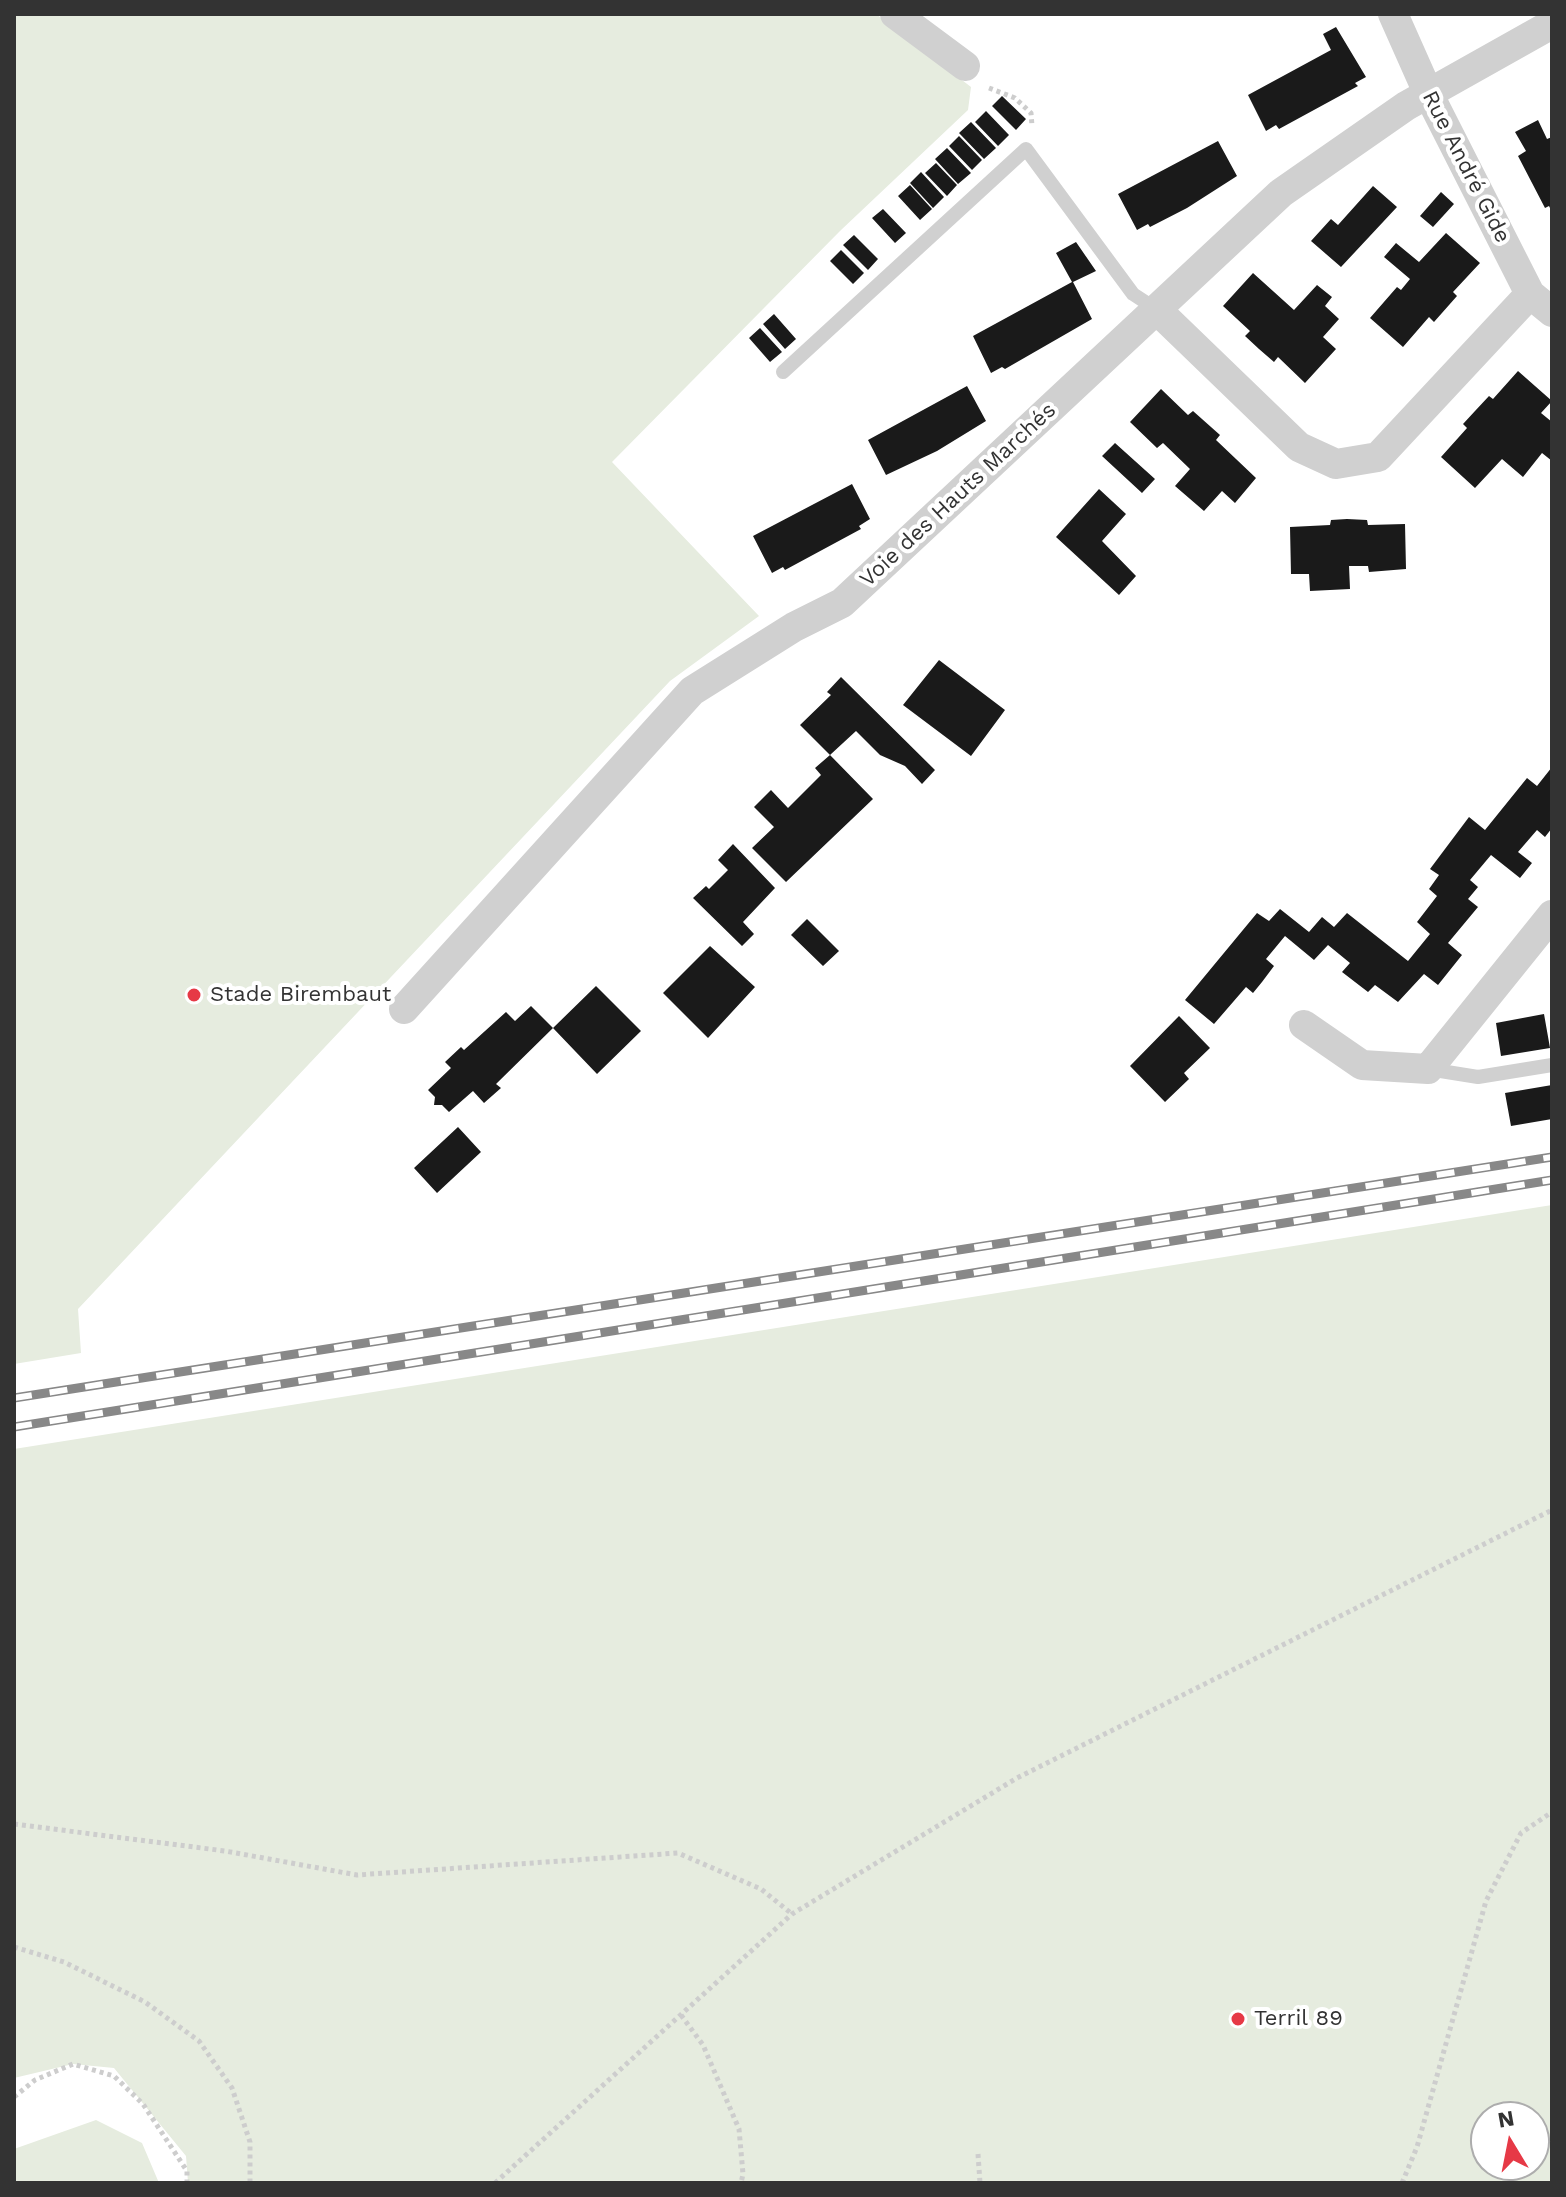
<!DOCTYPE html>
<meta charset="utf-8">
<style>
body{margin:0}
#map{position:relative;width:1566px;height:2197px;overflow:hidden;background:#fff;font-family:"Work Sans",sans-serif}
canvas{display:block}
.frame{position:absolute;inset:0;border:16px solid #333;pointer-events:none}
.north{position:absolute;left:1470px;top:2101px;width:80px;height:80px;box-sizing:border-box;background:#fff;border:2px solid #adadad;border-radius:50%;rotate:350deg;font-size:22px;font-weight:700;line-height:32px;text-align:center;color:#333}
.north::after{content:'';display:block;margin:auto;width:28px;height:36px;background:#e63946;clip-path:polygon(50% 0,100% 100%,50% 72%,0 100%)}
</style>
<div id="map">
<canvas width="1566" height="2197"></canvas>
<div class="frame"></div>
<div class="north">N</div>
</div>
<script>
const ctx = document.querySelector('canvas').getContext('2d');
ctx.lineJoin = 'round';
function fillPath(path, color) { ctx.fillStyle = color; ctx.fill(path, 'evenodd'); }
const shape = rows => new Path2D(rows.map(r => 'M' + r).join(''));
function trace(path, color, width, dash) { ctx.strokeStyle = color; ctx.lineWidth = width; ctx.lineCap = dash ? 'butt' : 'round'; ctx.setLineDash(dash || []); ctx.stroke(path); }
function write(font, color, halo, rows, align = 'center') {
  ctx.font = font + ' "Work Sans",sans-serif'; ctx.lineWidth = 8; ctx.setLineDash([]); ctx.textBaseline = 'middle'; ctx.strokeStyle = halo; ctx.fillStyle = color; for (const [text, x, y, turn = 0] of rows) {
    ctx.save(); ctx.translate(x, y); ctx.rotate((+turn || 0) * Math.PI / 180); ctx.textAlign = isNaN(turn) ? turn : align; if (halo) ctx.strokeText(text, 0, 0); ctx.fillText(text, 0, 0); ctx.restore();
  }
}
const green = shape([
 [14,14,876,14,971,87,968,110,840,231,612,462,759,616,670,681,78,1309,81,1353,14,1364],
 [1552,1205,1552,2183,188,2183,186,2156,114,2068,73,2064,14,2078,14,1449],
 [1534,2117,1534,2165,1486,2165,1486,2117],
 [96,2120,142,2143,159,2183,14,2183,14,2149]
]);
const building = shape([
 [1336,27,1366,77,1355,83,1358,86,1279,129,1276,125,1266,131,1248,95,1331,50,1323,34],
 [1002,96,1026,119,1016,130,992,106],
 [986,111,1009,135,998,146,975,122],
 [1538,120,1547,139,1552,137,1552,212,1549,206,1545,208,1518,156,1526,151,1515,132],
 [971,122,996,148,984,159,959,133],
 [959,136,982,160,972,170,949,146],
 [1218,141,1237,176,1187,208,1150,227,1148,224,1137,230,1118,194],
 [947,148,971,173,958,184,935,159],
 [936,163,957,185,947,196,925,173],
 [921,172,944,197,933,208,910,183],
 [910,185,932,209,920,220,898,196],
 [1373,186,1397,207,1341,267,1311,241,1331,219,1338,225],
 [1441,192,1454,204,1433,227,1420,216],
 [883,209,906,233,895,243,872,218],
 [1446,233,1480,263,1453,292,1457,296,1434,322,1429,317,1403,347,1370,318,1397,287,1401,290,1410,279,1384,257,1396,243,1419,262],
 [854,235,878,259,868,270,843,245],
 [1076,242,1096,271,1073,282,1092,319,1005,369,1002,367,991,373,973,336,1072,282,1056,253],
 [841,250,864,273,853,284,830,261],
 [1253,273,1294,310,1317,285,1332,297,1325,306,1339,319,1323,337,1336,349,1305,383,1278,357,1274,362,1259,349,1245,336,1250,331,1223,306],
 [774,314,796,339,785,349,763,324],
 [760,328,782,352,770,362,749,338],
 [1518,371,1552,401,1541,413,1552,422,1552,461,1542,453,1523,477,1502,459,1475,488,1441,457,1467,428,1463,424,1475,411,1489,396,1493,399],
 [967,386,986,421,937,451,886,475,868,440],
 [1161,389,1188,415,1193,411,1220,435,1216,440,1256,478,1235,503,1222,491,1204,511,1175,486,1190,469,1163,443,1157,448,1130,422],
 [1115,443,1155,479,1142,493,1102,456],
 [852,484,870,519,859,526,861,529,785,570,783,567,772,573,753,536],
 [1099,489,1126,514,1102,541,1136,576,1119,595,1056,537],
 [1347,519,1367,520,1368,525,1405,524,1406,569,1369,572,1368,566,1349,566,1350,589,1310,591,1309,574,1291,574,1290,527,1330,525,1331,520],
 [939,660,1005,710,971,756,903,705],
 [841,677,935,770,922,784,905,766,880,755,856,731,830,755,873,799,786,882,752,848,774,827,754,807,771,790,788,808,821,775,815,768,830,755,800,725,831,695,827,692],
 [1552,767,1552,828,1545,837,1537,830,1518,852,1532,863,1520,878,1491,855,1470,880,1478,887,1468,899,1478,907,1448,943,1462,955,1438,985,1424,974,1398,1002,1375,985,1368,992,1342,972,1350,963,1328,945,1314,960,1285,936,1266,959,1274,966,1262,982,1253,993,1246,987,1214,1024,1185,1000,1257,913,1269,921,1280,909,1309,932,1322,917,1334,927,1347,913,1408,961,1430,934,1417,922,1437,896,1429,889,1439,875,1430,869,1469,817,1485,830,1527,778,1537,786],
 [733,844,775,888,743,922,754,934,742,946,693,898,706,886,709,889,728,870,718,860],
 [807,919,839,951,823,966,791,935],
 [710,946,755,987,708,1038,663,993],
 [596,986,641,1031,597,1074,553,1028],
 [531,1006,553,1028,496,1084,501,1088,484,1103,473,1091,449,1112,442,1105,434,1105,435,1097,428,1090,451,1068,445,1062,461,1047,464,1050,506,1012,515,1021],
 [1544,1014,1550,1048,1501,1056,1496,1023],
 [1179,1016,1210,1048,1184,1073,1189,1079,1165,1102,1130,1066],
 [1552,1085,1552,1119,1511,1126,1505,1093],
 [458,1127,481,1152,437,1193,414,1168]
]);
const path = shape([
 [989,88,1015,98,1031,113,1032,126],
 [14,1824,225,1851,357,1875,678,1853,761,1889,792,1914],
 [14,1947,64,1962,145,2002,199,2041,232,2088,250,2142,250,2183],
 [681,2015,703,2045,739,2129,743,2174,741,2183],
 [14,2097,35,2080,73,2064,114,2076,143,2104,187,2171,187,2183],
 [978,2154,980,2183],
 [495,2183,792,1914,1017,1778,1552,1510],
 [1402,2183,1417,2147,1486,1901,1521,1833,1552,1812]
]);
const service = shape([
 [783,372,1026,149,1133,294,1156,309],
 [1428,1069,1478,1077,1552,1065]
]);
const minor = shape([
 [895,14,965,66],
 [1393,14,1429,95,1530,294,1552,312],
 [1156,309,1299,447,1336,464,1378,457,1530,294],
 [404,1009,692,691,794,627,842,603,1281,193,1406,106,1552,24],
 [1304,1025,1362,1065,1428,1069,1552,915]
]);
const rail = shape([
 [14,1398,1552,1157],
 [14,1427,1552,1180]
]);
const markers = [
 [194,995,8,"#e63946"],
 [1238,2019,8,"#e63946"]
];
const streetNames = [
 ["Rue André Gide",1466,167,63],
 ["Voie des Hauts Marchés",958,495,-43]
];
const poiNames = [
 ["Stade Birembaut",210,995],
 ["Terril 89",1254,2019]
];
fillPath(green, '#e6ecdf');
fillPath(building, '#1a1a1a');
trace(path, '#cdcdcd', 5, [4, 4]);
trace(service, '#d0d0d0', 14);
trace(minor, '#d0d0d0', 30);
trace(rail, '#888', 9);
trace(rail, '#fff', 6, [18]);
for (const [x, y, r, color] of markers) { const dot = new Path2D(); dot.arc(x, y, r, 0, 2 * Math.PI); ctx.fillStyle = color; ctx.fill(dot); trace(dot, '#fff', 3); }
write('22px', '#333', '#fff', streetNames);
write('22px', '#333', '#fff', poiNames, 'left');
</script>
